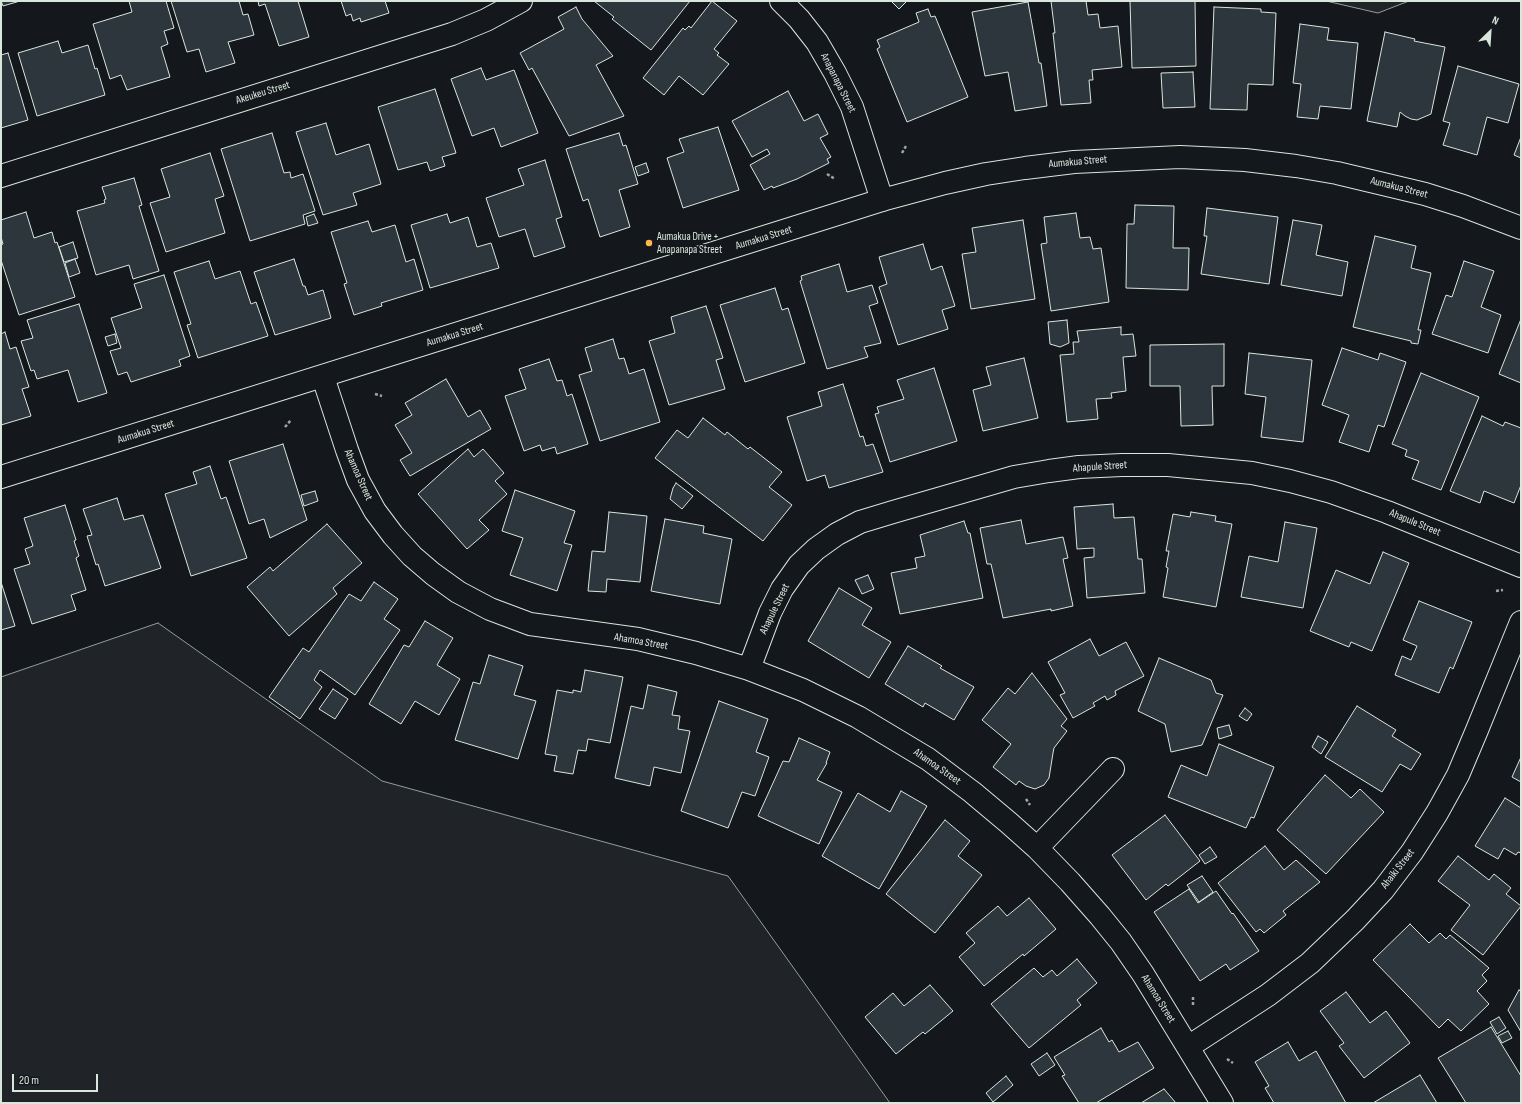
<!DOCTYPE html>
<style>
body{margin:0}
#map{position:relative;width:1522px;height:1104px;overflow:hidden;background:#14181c;font-family:"Sofia Sans Condensed",sans-serif}
canvas{display:block}
.frame{position:absolute;inset:0;border:2px solid #d8e6dc;pointer-events:none}
.north{position:absolute;left:1470px;top:12px;width:40px;height:40px;-webkit-text-stroke:3px #14181c;paint-order:stroke;rotate:25deg;font-size:11px;font-weight:700;line-height:16px;text-align:center;color:#d8e6dc}
.north::after{content:'';display:block;margin:auto;width:14px;height:18px;background:#d8e6dc;clip-path:polygon(50% 0,100% 100%,50% 72%,0 100%)}
.scale{position:absolute;left:12px;top:1074px;width:86px;height:18px;box-sizing:border-box;border:2px solid #d8e6dc;border-top:0;padding-left:5px;font-size:12px;line-height:14px;white-space:nowrap;color:#d8e6dc;-webkit-text-stroke:3px #14181c;paint-order:stroke}
</style>
<div id="map">
<canvas width="1522" height="1104"></canvas>
<div class="frame"></div>
<div class="north">N</div>
<div class="scale">20 m</div>
</div>
<script>
const ctx = document.querySelector('canvas').getContext('2d');
ctx.lineJoin = 'round';
function fillPath(path, color) { ctx.fillStyle = color; ctx.fill(path, 'evenodd'); }
const shape = rows => new Path2D(rows.map(r => 'M' + r).join(''));
function trace(path, color, width, dash) { ctx.strokeStyle = color; ctx.lineWidth = width; ctx.lineCap = dash ? 'butt' : 'round'; ctx.setLineDash(dash || []); ctx.stroke(path); }
function write(font, color, halo, rows, align = 'center') {
  ctx.font = font + ' "Sofia Sans Condensed",sans-serif'; ctx.lineWidth = 3; ctx.setLineDash([]); ctx.textBaseline = 'middle'; ctx.strokeStyle = halo; ctx.fillStyle = color; for (const [text, x, y, turn = 0] of rows) {
    ctx.save(); ctx.translate(x, y); ctx.rotate((+turn || 0) * Math.PI / 180); ctx.textAlign = isNaN(turn) ? turn : align; if (halo) ctx.strokeText(text, 0, 0); ctx.fillText(text, 0, 0); ctx.restore();
  }
}
const green = shape([
 [1326,1,1409,1,1378,13,1326,1],
 [158,623,382,781,728,876,890,1103,1,1103,1,677,158,623]
]);
const building = shape([
 [1,1,20,1,3,6,1,1],
 [129,1,166,1,174,28,164,31,168,44,161,47,170,77,127,90,121,75,110,79,93,24,132,12,129,1],
 [171,1,239,1,243,15,248,14,254,35,228,42,235,63,206,72,199,49,187,52,171,1],
 [258,1,298,1,309,37,279,46,265,4,259,6,258,1],
 [341,1,385,1,389,13,361,22,360,18,353,21,351,14,346,16,341,1],
 [594,1,690,1,651,50,612,19,614,17,594,1],
 [712,1,737,21,714,49,719,53,717,55,729,64,703,95,679,76,664,95,643,78,683,28,685,30,689,26,691,28,712,1],
 [891,1,907,1,899,9,891,1],
 [1051,1,1086,1,1088,15,1098,14,1100,28,1118,26,1122,67,1092,70,1093,80,1089,80,1091,103,1061,105,1053,33,1055,33,1051,1],
 [1130,1,1195,1,1196,66,1132,68,1130,1],
 [1028,2,1039,63,1041,63,1047,106,1015,111,1008,72,985,76,972,12,1028,2],
 [576,7,582,19,613,56,596,65,624,116,569,136,532,68,529,70,520,53,564,29,558,17,576,7],
 [1214,7,1261,9,1261,12,1276,13,1273,85,1248,84,1247,110,1210,109,1214,7],
 [928,9,931,17,935,16,968,97,907,122,877,49,880,47,877,40,919,22,916,13,928,9],
 [1300,24,1329,28,1327,40,1358,43,1351,109,1320,106,1318,119,1297,117,1301,84,1293,83,1300,24],
 [1385,32,1415,39,1414,41,1445,47,1431,114,1417,120,1411,119,1405,116,1400,112,1397,127,1367,121,1385,32],
 [58,41,62,53,88,45,95,69,97,68,105,95,37,116,18,53,58,41],
 [8,53,28,120,1,128,1,55,8,53],
 [1458,66,1519,84,1508,123,1487,117,1477,155,1443,145,1450,123,1443,121,1458,66],
 [481,68,486,80,514,70,538,133,501,147,494,128,472,136,451,79,481,68],
 [1193,72,1195,107,1163,108,1161,73,1193,72],
 [435,89,456,153,442,157,445,166,430,171,427,162,398,170,378,107,435,89],
 [788,91,804,121,818,114,828,134,820,138,831,157,827,159,829,163,797,179,773,188,772,186,764,190,750,165,770,154,767,149,752,157,732,121,788,91],
 [326,123,336,155,369,144,381,184,353,193,357,205,323,215,296,132,326,123],
 [718,127,739,190,683,208,667,158,684,152,679,139,718,127],
 [272,133,284,173,290,172,291,178,303,174,315,211,303,215,305,224,250,241,221,149,272,133],
 [619,133,623,146,626,145,638,184,619,190,630,227,600,237,588,199,583,201,566,149,619,133],
 [1521,137,1521,158,1514,155,1521,137],
 [210,153,224,196,215,199,225,233,166,252,150,203,170,197,161,169,210,153],
 [545,160,562,217,556,219,565,247,534,257,525,229,499,237,486,198,524,185,518,169,545,160],
 [646,163,649,172,638,176,635,167,646,163],
 [134,178,142,205,139,206,159,271,133,279,129,265,96,275,77,211,105,203,104,200,106,199,102,187,134,178],
 [1135,205,1174,206,1173,248,1189,248,1188,290,1126,288,1127,224,1134,224,1135,205],
 [1207,208,1278,217,1269,284,1201,274,1207,236,1204,236,1207,208],
 [26,212,34,238,52,232,55,243,57,242,75,297,19,315,1,260,1,245,3,244,1,237,1,220,26,212],
 [1076,213,1080,238,1090,237,1093,249,1101,248,1109,302,1051,311,1041,244,1047,243,1044,217,1076,213],
 [314,214,318,223,308,226,306,217,314,214],
 [447,214,450,223,468,217,477,247,491,243,499,268,430,288,411,225,447,214],
 [1023,220,1035,299,971,309,962,254,976,252,972,228,1023,220],
 [1293,220,1322,225,1316,255,1348,262,1342,296,1281,285,1293,220],
 [368,221,372,232,395,225,406,262,414,259,423,290,381,303,382,306,354,315,344,284,347,283,331,232,368,221],
 [1375,236,1416,246,1411,268,1431,273,1418,330,1421,330,1418,344,1411,343,1411,341,1353,327,1375,236],
 [73,242,78,258,64,262,59,247,73,242],
 [923,244,931,270,942,266,955,306,942,310,948,329,898,345,879,287,887,284,879,257,923,244],
 [75,259,80,273,69,277,65,263,75,259],
 [294,259,303,286,305,286,308,295,323,290,331,318,275,335,254,272,294,259],
 [209,261,215,279,240,271,251,304,256,302,268,336,198,358,187,325,191,324,174,272,209,261],
 [1464,261,1494,271,1481,307,1501,315,1488,353,1432,334,1446,295,1452,297,1464,261],
 [839,264,847,292,872,285,878,303,869,306,881,343,864,347,868,357,827,369,800,281,802,280,801,276,839,264],
 [164,275,190,356,179,360,181,366,131,382,127,372,118,375,110,351,121,348,111,318,142,308,134,284,164,275],
 [775,288,782,310,788,308,805,363,745,382,720,305,775,288],
 [79,304,107,393,78,402,68,370,37,379,34,370,31,371,21,341,33,338,27,320,79,304],
 [706,306,723,358,716,360,725,389,669,405,649,341,675,333,671,317,706,306],
 [1521,319,1521,383,1499,374,1521,319],
 [1067,320,1069,343,1060,347,1050,344,1048,322,1067,320],
 [1121,327,1121,335,1133,334,1136,356,1123,357,1126,391,1111,393,1112,398,1096,399,1098,419,1067,422,1060,355,1074,354,1073,342,1079,342,1077,331,1121,327],
 [5,332,10,349,16,347,29,387,22,389,31,416,1,425,1,334,5,332],
 [115,334,117,343,108,346,105,337,115,334],
 [613,339,619,359,624,358,629,374,644,369,660,422,600,441,579,375,592,371,585,348,613,339],
 [1224,344,1224,386,1212,386,1213,425,1181,426,1180,386,1150,386,1150,345,1224,344],
 [1342,348,1378,360,1380,353,1406,362,1384,427,1378,425,1369,452,1339,442,1349,415,1322,405,1342,348],
 [1249,353,1312,360,1303,442,1261,437,1266,397,1245,394,1249,353],
 [1024,358,1038,418,983,431,973,390,991,385,986,367,1024,358],
 [549,359,557,381,562,380,567,396,572,394,588,444,557,454,555,447,542,451,540,445,524,451,505,396,526,389,519,369,549,359],
 [934,368,957,441,890,462,875,414,879,413,877,407,904,399,897,380,934,368],
 [1421,373,1479,397,1441,490,1412,479,1419,461,1405,456,1407,450,1392,444,1421,373],
 [446,379,468,417,480,410,491,429,410,476,400,460,412,453,395,425,412,415,405,403,446,379],
 [843,384,860,437,863,436,866,446,873,444,883,472,829,488,825,475,807,481,787,417,822,406,818,392,843,384],
 [1482,416,1503,426,1505,422,1521,428,1521,485,1514,503,1484,491,1480,503,1450,491,1482,416],
 [703,418,725,435,727,432,748,449,750,447,782,472,769,487,792,505,763,541,655,458,677,430,688,438,703,418],
 [283,444,307,520,270,538,264,519,249,524,229,461,283,444],
 [468,449,474,457,483,449,504,473,495,481,507,494,479,520,489,530,467,549,418,494,468,449],
 [210,466,221,499,226,497,247,558,191,576,165,494,197,484,193,472,210,466],
 [676,483,693,496,682,509,670,499,673,488,676,483],
 [515,490,575,511,564,543,572,545,557,591,510,575,523,538,502,531,515,490],
 [315,491,318,501,304,506,301,495,315,491],
 [117,498,124,520,143,515,161,568,105,586,98,564,96,565,87,536,92,535,83,509,117,498],
 [1113,504,1114,518,1134,517,1138,559,1142,559,1145,593,1087,598,1084,558,1094,557,1094,548,1077,549,1074,507,1113,504],
 [65,505,76,540,74,541,79,556,76,558,86,590,71,595,76,610,32,624,14,569,30,564,25,549,33,546,24,518,65,505],
 [609,512,647,516,640,582,607,579,606,592,588,591,592,551,605,552,609,512],
 [1191,512,1216,516,1215,521,1232,524,1216,607,1163,597,1168,568,1166,567,1169,551,1166,551,1173,514,1190,517,1191,512],
 [665,519,704,526,703,533,732,539,720,604,651,591,665,519],
 [1021,520,1026,544,1063,537,1068,558,1063,559,1073,606,1051,611,1051,609,1003,618,991,564,987,564,980,528,1021,520],
 [964,521,968,533,970,533,983,598,900,614,891,573,917,568,915,558,925,556,920,535,964,521],
 [1285,522,1317,528,1303,608,1241,597,1249,556,1278,562,1285,522],
 [327,524,362,563,333,588,337,594,289,636,247,587,270,567,273,571,327,524],
 [1383,552,1409,563,1372,651,1351,642,1349,647,1310,631,1336,570,1370,584,1383,552],
 [868,575,874,589,862,594,855,580,868,575],
 [1,582,15,626,1,630,1,582],
 [374,582,398,599,384,619,400,630,355,695,320,670,314,680,322,687,300,719,269,697,303,648,309,652,349,594,361,601,374,582],
 [839,588,872,608,862,625,891,642,869,678,808,641,839,588],
 [1419,601,1472,622,1453,669,1450,667,1439,693,1395,675,1402,656,1411,660,1417,646,1403,640,1419,601],
 [425,621,453,638,437,665,460,679,439,715,415,701,401,724,369,704,404,645,409,647,425,621],
 [1090,639,1099,656,1126,642,1144,676,1115,691,1116,695,1107,700,1105,696,1093,703,1095,706,1073,718,1060,695,1065,693,1048,662,1090,639],
 [908,646,942,666,940,668,974,687,954,720,925,703,923,707,885,684,908,646],
 [489,655,523,666,514,695,536,701,518,759,455,740,473,682,480,684,489,655],
 [1159,658,1211,680,1216,693,1223,695,1202,745,1171,752,1165,724,1138,711,1159,658],
 [585,670,623,677,610,743,588,739,586,751,578,750,573,774,554,771,557,756,545,754,557,690,573,693,573,690,581,692,585,670],
 [1032,673,1067,719,1061,726,1067,731,1054,748,1053,753,1049,778,1044,785,1035,789,1026,786,1019,781,1016,785,993,767,1011,744,982,720,1008,688,1015,694,1032,673],
 [648,685,677,692,672,715,680,716,678,729,690,731,681,773,654,767,650,786,615,778,631,706,643,709,648,685],
 [333,689,348,699,335,719,319,709,333,689],
 [719,701,768,719,756,752,769,757,755,796,742,792,728,828,681,811,719,701],
 [1357,706,1396,730,1392,736,1421,754,1411,770,1400,764,1382,792,1325,757,1357,706],
 [1245,708,1252,714,1247,721,1239,716,1245,708],
 [1229,725,1232,735,1219,739,1217,728,1229,725],
 [1318,736,1328,742,1321,754,1312,747,1318,736],
 [799,738,830,752,826,763,827,763,817,780,842,792,819,844,758,816,783,761,789,762,799,738],
 [1219,744,1274,767,1254,818,1251,817,1246,828,1168,797,1181,765,1207,776,1219,744],
 [1521,757,1521,782,1512,777,1521,757],
 [1325,775,1351,798,1360,789,1384,812,1326,874,1277,830,1325,775],
 [901,791,927,806,879,889,822,856,858,793,890,812,901,791],
 [1505,798,1521,808,1521,853,1518,852,1516,855,1504,848,1498,859,1475,846,1505,798],
 [1165,815,1200,861,1168,886,1166,884,1146,900,1112,855,1165,815],
 [945,820,970,841,958,856,982,875,935,933,886,894,945,820],
 [1265,846,1284,870,1296,860,1320,882,1283,911,1286,915,1264,933,1260,929,1256,932,1218,883,1265,846],
 [1210,847,1217,857,1205,864,1199,855,1210,847],
 [1458,856,1489,880,1494,874,1511,888,1506,894,1521,906,1483,955,1451,930,1470,905,1438,881,1458,856],
 [1202,876,1213,892,1199,902,1187,885,1202,876],
 [1189,889,1198,903,1216,891,1232,914,1233,913,1259,951,1230,970,1226,964,1200,981,1154,912,1189,889],
 [1029,898,1056,929,1024,956,1023,954,984,986,959,957,975,943,966,933,998,906,1007,916,1029,898],
 [1410,924,1429,943,1440,933,1446,939,1450,935,1489,968,1482,975,1487,981,1477,991,1489,1004,1461,1031,1448,1019,1439,1028,1373,960,1410,924],
 [1077,959,1097,983,1077,1000,1081,1005,1029,1048,991,1004,1034,968,1043,977,1052,970,1057,976,1077,959],
 [930,985,953,1011,925,1034,923,1032,896,1054,865,1017,893,993,904,1006,930,985],
 [1519,990,1521,991,1521,1032,1508,1010,1519,990],
 [1346,992,1370,1023,1386,1011,1410,1043,1364,1078,1339,1046,1344,1043,1320,1011,1346,992],
 [1499,1017,1506,1028,1497,1034,1490,1022,1499,1017],
 [1491,1027,1521,1076,1521,1103,1466,1103,1438,1058,1491,1027],
 [1101,1028,1109,1042,1112,1040,1119,1052,1138,1042,1154,1068,1096,1103,1079,1103,1062,1076,1065,1075,1054,1057,1101,1028],
 [1508,1031,1512,1038,1502,1043,1498,1036,1508,1031],
 [1288,1042,1299,1061,1316,1051,1346,1103,1274,1103,1265,1088,1269,1086,1255,1062,1288,1042],
 [1047,1053,1055,1065,1039,1076,1031,1064,1047,1053],
 [1420,1075,1437,1103,1373,1103,1420,1075],
 [1006,1076,1013,1085,993,1102,986,1093,1006,1076],
 [1164,1089,1176,1103,1141,1103,1164,1089]
]);
const path = shape([
 [902,153,906,146],
 [827,174,835,179],
 [375,394,382,396],
 [285,427,291,420],
 [1496,591,1503,590],
 [1026,799,1030,805],
 [1193,997,1193,1005],
 [1227,1059,1233,1063]
]);
const minor = shape([
 [781,1,799,19,817,42,835,73,852,107,882,200],
 [1,176,452,34,486,20,521,1],
 [323,377,347,450,358,480,375,511,393,535,412,556,433,574,458,592,490,609,530,624,638,639,696,653,749,669,803,690,858,717,928,759,972,792,1009,823,1037,848,1070,882,1100,916,1121,942,1143,974,1222,1103],
 [749,669,770,613,782,589,799,565,816,549,837,534,860,522,893,512,1014,477,1049,471,1079,467,1122,465,1168,465,1252,473,1290,481,1331,492,1387,512,1521,566],
 [1037,848,1113,769],
 [1188,1047,1268,995,1310,963,1355,920,1383,890,1412,852,1437,813,1458,775,1477,730,1521,622]
]);
const tertiary = shape([
 [1,477,882,200,945,183,986,174,1025,168,1074,162,1180,157,1245,160,1296,166,1337,173,1425,194,1463,206,1521,228]
]);
const markers = [
 [649,243,4,"#ffb74d"]
];
const streetNames = [
 ["Anapanapa Street",838,83,63],
 ["Akeukeu Street",263,93,-17],
 ["Aumakua Street",1078,162,-5],
 ["Aumakua Street",1399,188,14],
 ["Aumakua Street",764,238,-17],
 ["Aumakua Street",455,335,-17],
 ["Aumakua Street",146,432,-17],
 ["Ahapule Street",1100,467,-4],
 ["Ahamoa Street",358,475,66],
 ["Ahapule Street",1415,523,22],
 ["Ahapule Street",775,609,-64],
 ["Ahamoa Street",641,642,10],
 ["Ahamoa Street",937,767,35],
 ["Ahaiki Street",1398,869,-52],
 ["Ahamoa Street",1158,999,58]
];
const poiNames = [
 ["Aumakua Drive +",657,237],
 ["Anapanapa Street",657,250]
];
fillPath(green, '#202428');
trace(green, '#939e99', 1);
fillPath(building, '#2c363c');
trace(building, '#d8e6dc', 1);
trace(minor, '#d8e6dc', 24);
trace(tertiary, '#d8e6dc', 24);
trace(path, '#9da8a2', 2.5, [3, 2]);
trace(minor, '#14181c', 22);
trace(tertiary, '#14181c', 22);
for (const [x, y, r, color] of markers) { const dot = new Path2D(); dot.arc(x, y, r, 0, 2 * Math.PI); ctx.fillStyle = color; ctx.fill(dot); trace(dot, '#14181c', 1.5); }
write('11px', '#d8e6dc', '#14181c', streetNames);
write('11px', '#d8e6dc', '#14181c', poiNames, 'left');
</script>
